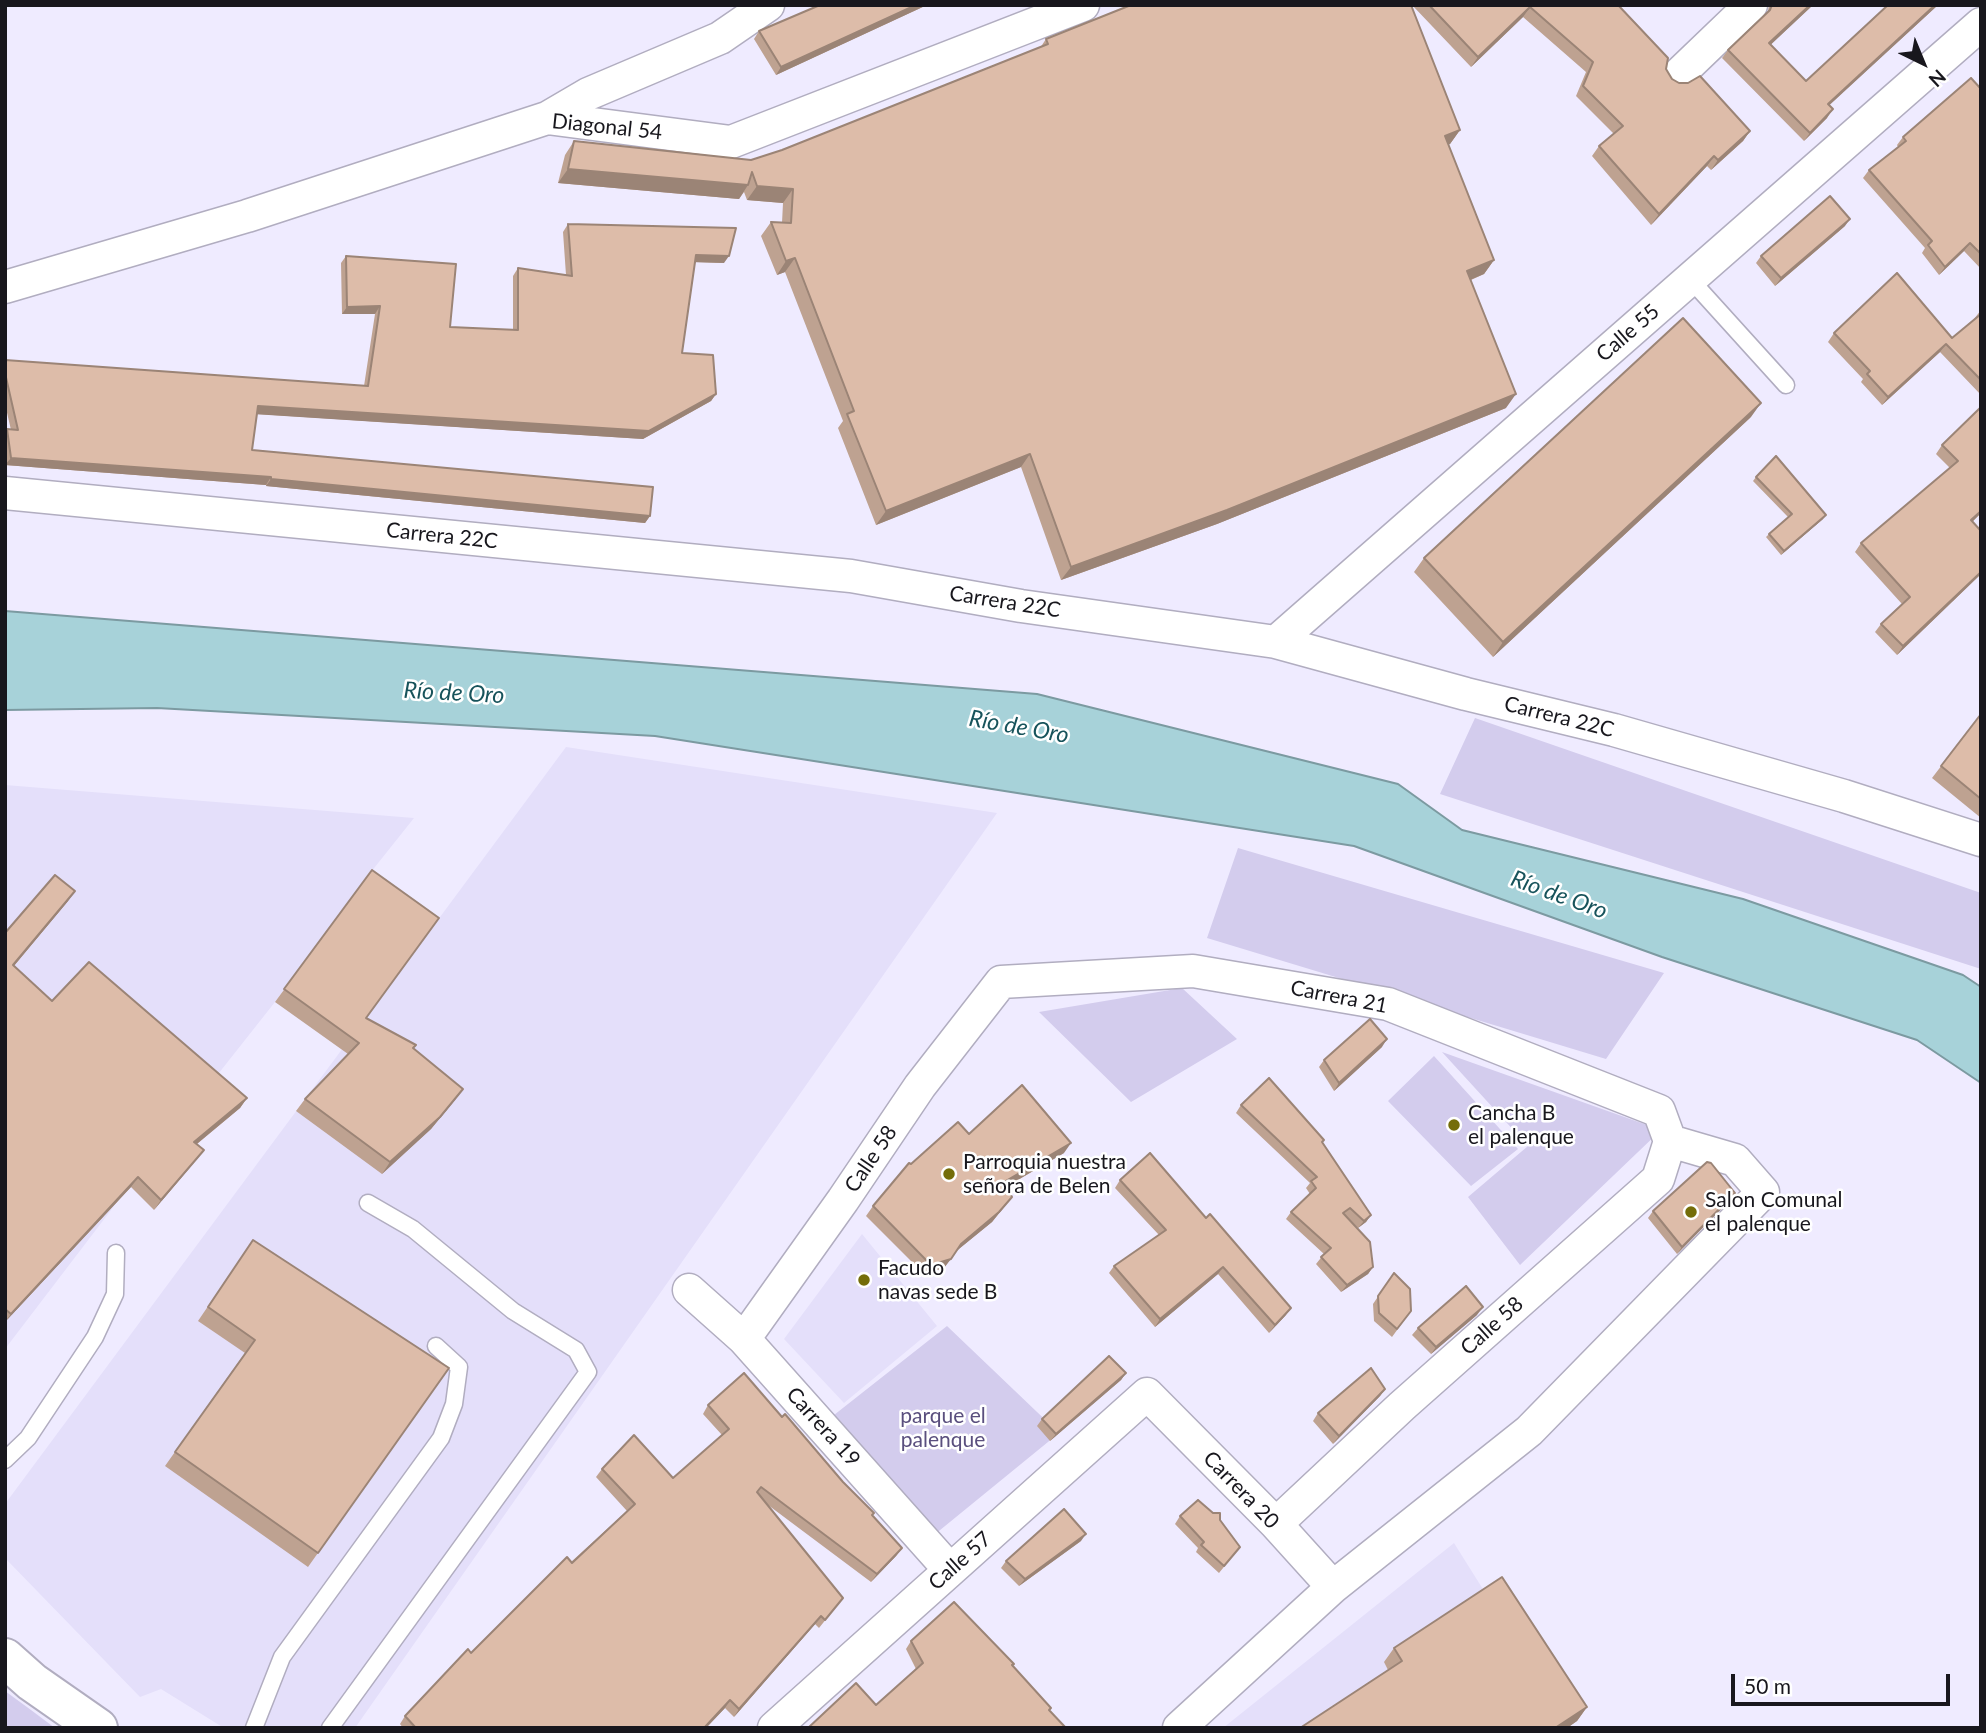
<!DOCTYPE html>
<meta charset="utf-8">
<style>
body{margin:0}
#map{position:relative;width:1986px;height:1733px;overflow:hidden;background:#efebff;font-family:Lato,sans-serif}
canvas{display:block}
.frame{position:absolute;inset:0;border:7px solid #18171d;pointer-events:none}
.north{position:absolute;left:1888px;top:28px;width:70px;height:70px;-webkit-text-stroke:5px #fff;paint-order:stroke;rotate:137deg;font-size:19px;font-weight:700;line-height:28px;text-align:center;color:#18171d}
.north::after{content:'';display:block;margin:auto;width:24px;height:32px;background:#18171d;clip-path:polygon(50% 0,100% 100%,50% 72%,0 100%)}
.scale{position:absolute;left:1731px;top:1674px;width:219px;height:32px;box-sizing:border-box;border:4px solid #18171d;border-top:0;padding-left:9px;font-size:21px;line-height:24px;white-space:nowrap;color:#18171d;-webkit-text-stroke:5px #fff;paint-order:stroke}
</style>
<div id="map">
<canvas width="1986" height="1733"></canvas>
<div class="frame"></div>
<div class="north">N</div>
<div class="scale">50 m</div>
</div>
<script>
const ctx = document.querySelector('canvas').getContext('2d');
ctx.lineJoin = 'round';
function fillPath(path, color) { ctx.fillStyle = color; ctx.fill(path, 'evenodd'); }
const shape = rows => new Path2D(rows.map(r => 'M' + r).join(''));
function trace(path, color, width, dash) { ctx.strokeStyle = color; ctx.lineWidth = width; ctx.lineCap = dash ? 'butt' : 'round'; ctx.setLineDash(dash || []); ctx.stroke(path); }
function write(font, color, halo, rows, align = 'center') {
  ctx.font = font + ' Lato,sans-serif'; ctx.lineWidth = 5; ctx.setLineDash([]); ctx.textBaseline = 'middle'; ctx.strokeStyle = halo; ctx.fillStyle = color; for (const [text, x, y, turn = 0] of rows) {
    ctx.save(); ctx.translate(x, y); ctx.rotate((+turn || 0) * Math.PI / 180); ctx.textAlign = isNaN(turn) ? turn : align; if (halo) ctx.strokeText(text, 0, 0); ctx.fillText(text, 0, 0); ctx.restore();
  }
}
const built = shape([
 [566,747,997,813,355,1728,224,1728,161,1689,140,1697,5,1558,5,1504],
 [5,785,414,818,363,882,275,1002,121,1197,5,1349],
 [862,1234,937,1326,844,1403,784,1339],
 [1454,1543,1570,1728,1223,1728]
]);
const green = shape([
 [1475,718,1981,893,1981,969,1440,794],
 [1238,848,1664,973,1606,1059,1207,938],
 [1182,988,1237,1039,1131,1102,1039,1012],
 [1442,1052,1661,1130,1520,1265,1468,1197,1528,1146],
 [1434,1056,1518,1149,1471,1186,1388,1101],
 [947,1326,1059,1433,934,1535,834,1415],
 [5,1691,31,1710,55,1728,5,1728]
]);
const water = shape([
 [5,611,1037,694,1398,784,1462,830,1743,899,1963,975,1981,987,1981,1083,1917,1040,1662,957,1354,846,655,736,157,708,5,710,5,611]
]);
const lane = shape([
 [1690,279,1786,385],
 [5,1460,28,1438,95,1337,115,1294,116,1253],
 [254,1728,282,1657,441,1438,454,1404,459,1367,436,1346],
 [330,1728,588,1372,576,1350,513,1311,413,1229,368,1203]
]);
const street = shape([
 [1677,76,1751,5],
 [547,118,588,94,720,38,768,5],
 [5,287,247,216,547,118,731,142,1083,5],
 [5,493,851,576,1021,606,1276,642,1466,694,1614,730,1844,796,1981,840],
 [1276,642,1981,24],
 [689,1290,744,1339,950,1570],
 [744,1339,843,1200,920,1086,1001,982,1193,971,1388,1004,1659,1111,1670,1141,1658,1179,1402,1406,1276,1524],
 [774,1728,1147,1394,1276,1524,1333,1587],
 [1179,1728,1333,1587,1529,1431,1763,1192,1735,1160,1670,1141]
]);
const highway = shape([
 [5,1658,32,1682,98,1728]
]);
const wall = shape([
 [927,5,776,75,754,39,759,31],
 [1412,5,1618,5,1666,69,1672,79,1750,131,1743,141,1711,170,1707,166,1651,225,1592,156,1599,146,1614,134,1576,96,1586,72,1523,17,1471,67],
 [1769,5,1813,5,1770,45,1806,81,1888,5,1938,5,1829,105,1827,118,1804,141,1722,58,1728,50,1768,11],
 [1046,39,1460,130,1450,144,1448,144,1494,260,1484,274,1471,280,1506,408,1217,524,1061,580,1021,467,876,525,838,428,843,421,785,272,777,275,761,236,771,222,782,223,783,203,747,200,744,192,739,199,558,183,565,155,574,141,751,160,782,150,1040,48],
 [1981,89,1981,269,1964,251,1939,275,1922,253,1925,248,1863,178,1869,170,1898,147,1897,145,1903,137],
 [568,224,724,263,695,262,682,353,716,394,711,401,643,439,257,414,252,450,650,516,645,523,266,486,266,485,5,465,5,431,7,429,11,430,5,404,5,360,364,386,375,314,342,314,341,263,346,256,450,327,513,330,513,276,518,268,566,275,563,232],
 [1845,226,1775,286,1756,263,1761,256],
 [1981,310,1981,395,1940,352,1882,405,1861,382,1863,379,1828,342,1834,333,1952,338,1974,319],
 [1981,407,1981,513,1972,522,1981,574,1897,655,1875,632,1881,624,1902,604,1855,552,1861,543,1950,468,1936,454,1942,445],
 [1751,417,1493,657,1414,572,1424,558],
 [1756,477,1823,519,1781,555,1766,537,1769,534,1788,517,1753,481],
 [1981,714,1981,818,1932,778],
 [372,870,366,1018,413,1048,463,1089,454,1101,431,1129,382,1174,296,1111,305,1099,348,1054,275,1002],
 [68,901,14,966,52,1001,247,1098,240,1108,197,1144,204,1150,196,1160,154,1210,131,1187,5,1322,5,933],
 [1382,1047,1334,1091,1319,1067,1324,1060],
 [1241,1105,1322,1142,1371,1215,1366,1222,1358,1228,1345,1215,1373,1267,1368,1274,1341,1292,1316,1264,1324,1254,1286,1219,1291,1212,1310,1194,1306,1188,1310,1183,1236,1113],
 [969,1134,1064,1153,1006,1187,1005,1206,992,1222,955,1252,944,1268,924,1274,866,1216,873,1206,911,1164],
 [1120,1180,1206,1218,1291,1308,1285,1316,1269,1333,1218,1274,1155,1327,1109,1273,1114,1266,1159,1235,1115,1188],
 [1735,1193,1730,1200,1677,1254,1648,1218,1653,1211],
 [253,1240,449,1368,308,1567,165,1466,245,1353,198,1321],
 [1394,1273,1411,1311,1392,1337,1374,1321,1373,1304],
 [1477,1315,1431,1354,1412,1335,1418,1328],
 [1126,1373,1121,1380,1050,1441,1037,1426,1042,1419],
 [1385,1389,1380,1396,1333,1444,1313,1421,1318,1413],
 [708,1405,782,1417,843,1482,874,1513,872,1516,902,1548,896,1556,871,1582,768,1505,843,1598,819,1628,815,1624,734,1717,725,1708,706,1728,403,1728,400,1724,405,1716,471,1653,627,1511,596,1477,602,1469,673,1478,722,1435,703,1414],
 [1180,1516,1220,1520,1240,1547,1219,1573,1196,1552,1198,1548,1175,1524],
 [1081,1541,1019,1586,1001,1568,1006,1561],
 [911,1641,1012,1666,1051,1708,1050,1711,876,1705,916,1669,906,1649],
 [1394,1648,1587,1707,1577,1721,1567,1728,1300,1728,1388,1670,1384,1662]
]);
const shadedWall = shape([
 [916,5,927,5,776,75,781,67],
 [1810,5,1813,5,1763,52,1769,43],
 [1935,5,1938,5,1822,112,1828,104],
 [1530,7,1523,17,1471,67,1478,57],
 [1833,109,1827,118,1804,141,1810,133],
 [1460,130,1450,144,1435,150,1445,136],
 [1750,131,1743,141,1711,170,1718,160],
 [1714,156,1707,166,1651,225,1659,214],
 [568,169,748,185,739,199,558,183],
 [757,186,793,189,783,203,747,200],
 [1850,219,1845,226,1775,286,1781,278],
 [1970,243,1964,251,1939,275,1945,267],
 [696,255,729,256,724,263,690,262],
 [795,258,785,272,777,275,786,261],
 [1494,260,1484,274,1458,285,1467,271],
 [380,306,375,314,342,314,347,307],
 [1946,344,1940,352,1882,405,1888,397],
 [716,394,711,401,643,439,253,414,258,406],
 [1516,394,1506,408,1217,524,1061,580,1071,567],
 [1761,403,1751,417,1493,657,1503,642],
 [1030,454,1021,467,876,525,886,511],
 [11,458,271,477,266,485,5,465],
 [271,479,650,516,645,523,266,486],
 [1981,511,1981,513,1965,529,1971,520],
 [1826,515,1823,519,1781,555,1784,551],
 [1981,572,1981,574,1897,655,1903,646],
 [75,891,68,901,6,975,13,965],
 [1387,1039,1382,1047,1334,1091,1339,1083],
 [463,1089,454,1101,431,1129,382,1174,390,1162],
 [247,1098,240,1108,187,1152,194,1142],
 [1071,1143,1064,1153,997,1192,1004,1182],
 [204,1150,196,1160,154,1210,161,1200],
 [138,1177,131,1187,5,1322,11,1314],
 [1735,1193,1730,1200,1677,1254,1682,1247],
 [1012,1197,992,1222,954,1253,961,1244],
 [1371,1215,1366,1222,1358,1228,1364,1221],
 [951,1259,944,1268,924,1274,931,1265],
 [1223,1267,1218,1274,1155,1327,1160,1319],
 [1373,1267,1368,1274,1341,1292,1347,1285],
 [1483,1307,1477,1315,1431,1354,1436,1347],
 [1291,1308,1285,1316,1269,1333,1275,1325],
 [1126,1373,1121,1380,1050,1441,1056,1434],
 [1385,1389,1380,1396,1333,1444,1339,1436],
 [1086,1534,1081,1541,1019,1586,1025,1579],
 [902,1548,896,1556,871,1582,877,1574],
 [821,1616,815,1624,734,1717,739,1709],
 [730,1700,725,1708,706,1728,704,1728],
 [1587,1707,1577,1721,1567,1728,1555,1728]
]);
const building = shape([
 [820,5,916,5,781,67,759,31,820,5],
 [1131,5,1411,5,1460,130,1445,136,1494,260,1467,271,1516,394,1227,510,1071,567,1030,454,886,511,847,414,854,411,795,258,786,261,771,222,791,223,793,189,757,186,752,172,748,185,568,169,574,141,751,160,782,150,1048,44,1046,39,1131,5],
 [1429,5,1618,5,1668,58,1666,69,1672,79,1679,83,1688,83,1700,76,1750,131,1718,160,1714,156,1659,214,1599,146,1623,126,1583,86,1593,62,1530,7,1478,57,1429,5],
 [1772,5,1810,5,1769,43,1806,81,1888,5,1935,5,1828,104,1833,109,1810,133,1728,50,1770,10,1772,5],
 [1971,78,1981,89,1981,254,1970,243,1945,267,1928,245,1932,241,1869,170,1906,141,1903,137,1971,78],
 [1830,196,1850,219,1781,278,1761,256,1830,196],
 [568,224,736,228,729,256,696,255,682,353,713,355,716,394,649,431,258,406,252,450,653,487,650,516,271,479,271,477,11,458,7,429,18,430,5,373,5,360,368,386,380,306,347,307,346,256,456,264,450,327,518,330,518,268,572,276,568,224],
 [1897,273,1952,338,1981,314,1981,380,1946,344,1888,397,1867,374,1870,371,1834,333,1897,273],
 [1683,318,1761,403,1503,642,1424,558,1683,318],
 [1981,407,1981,511,1971,520,1981,531,1981,572,1903,646,1881,624,1910,597,1861,543,1958,461,1942,445,1981,407],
 [1776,456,1826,515,1784,551,1769,534,1792,514,1756,477,1776,456],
 [1981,714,1981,799,1941,766,1981,714],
 [372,870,439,918,366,1018,416,1045,413,1048,463,1089,440,1117,390,1162,305,1099,359,1043,284,989,372,870],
 [55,875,75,891,13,965,52,1001,89,962,247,1098,194,1142,204,1150,161,1200,138,1177,11,1314,5,1309,5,933,55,875],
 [1370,1019,1387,1039,1339,1083,1324,1060,1370,1019],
 [1269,1078,1324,1140,1322,1142,1371,1215,1364,1221,1350,1208,1343,1213,1370,1242,1373,1267,1347,1285,1321,1257,1331,1248,1291,1212,1316,1188,1311,1181,1317,1177,1241,1105,1269,1078],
 [1022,1085,1071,1143,1004,1182,1012,1197,999,1212,961,1244,951,1259,931,1265,873,1206,909,1163,911,1164,958,1122,969,1134,1022,1085],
 [1150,1153,1206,1218,1210,1214,1291,1308,1275,1325,1223,1267,1160,1319,1114,1266,1166,1230,1120,1180,1150,1153],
 [1707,1162,1711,1163,1735,1193,1682,1247,1653,1211,1707,1162],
 [253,1240,449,1368,318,1553,175,1452,255,1340,208,1307,253,1240],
 [1394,1273,1410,1289,1411,1311,1397,1329,1379,1313,1378,1296,1394,1273],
 [1466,1286,1483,1307,1436,1347,1418,1328,1466,1286],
 [1109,1356,1126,1373,1056,1434,1042,1419,1109,1356],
 [1371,1368,1385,1389,1339,1436,1318,1413,1371,1368],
 [744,1373,782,1417,785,1414,843,1482,874,1513,872,1515,902,1548,877,1574,761,1487,757,1492,843,1598,825,1620,821,1616,739,1709,730,1700,704,1728,416,1728,405,1716,468,1649,471,1653,567,1557,572,1563,635,1504,602,1469,634,1435,673,1478,729,1429,708,1405,744,1373],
 [1198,1500,1213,1513,1220,1513,1220,1520,1240,1547,1224,1566,1201,1545,1204,1542,1180,1516,1198,1500],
 [1064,1509,1086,1534,1025,1579,1006,1561,1064,1509],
 [1502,1577,1587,1707,1555,1728,1300,1728,1402,1661,1394,1648,1502,1577],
 [954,1602,1014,1664,1012,1665,1051,1708,1049,1710,1066,1728,808,1728,856,1683,876,1705,923,1663,911,1641,954,1602]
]);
const markers = [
 [1454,1125,7,"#746d09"],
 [949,1174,7,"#746d09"],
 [1691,1212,7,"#746d09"],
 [864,1280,7,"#746d09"]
];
const streetNames = [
 ["Diagonal 54",607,127,6],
 ["Calle 55",1628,333,-41],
 ["Carrera 22C",442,536,6],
 ["Carrera 22C",1005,602,9],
 ["Carrera 22C",1559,717,14],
 ["Carrera 21",1339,997,11],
 ["Calle 58",871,1159,-56],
 ["Calle 58",1492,1326,-42],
 ["Carrera 19",823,1427,48],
 ["Carrera 20",1241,1490,46],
 ["Calle 57",960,1561,-42]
];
const poiNames = [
 ["Cancha B",1468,1113],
 ["el palenque",1468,1137],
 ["Parroquia nuestra",963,1162],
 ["señora de Belen",963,1186],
 ["Salon Comunal",1705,1200],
 ["el palenque",1705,1224],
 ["Facudo",878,1268],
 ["navas sede B",878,1292]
];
const parkNames = [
 ["parque el",943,1416],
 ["palenque",943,1440]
];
const waterNames = [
 ["Río de Oro",454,693,3],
 ["Río de Oro",1019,727,10],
 ["Río de Oro",1559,895,20]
];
fillPath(built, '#e4dffa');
fillPath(green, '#d3cced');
fillPath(water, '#a7d2d9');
trace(water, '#7c9aa1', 2);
trace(lane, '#b1adc0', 19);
trace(street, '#b1adc0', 35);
trace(highway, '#b1adc0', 42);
trace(lane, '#fff', 16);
trace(street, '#fff', 32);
trace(highway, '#fff', 38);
fillPath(wall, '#bea291');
fillPath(shadedWall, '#9b8476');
fillPath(building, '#ddbca9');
trace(building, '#9b8476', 2);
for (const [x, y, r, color] of markers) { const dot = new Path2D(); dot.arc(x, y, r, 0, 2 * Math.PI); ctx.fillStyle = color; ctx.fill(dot); trace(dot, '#fff', 2.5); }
write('21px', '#18171d', '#fff', streetNames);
write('21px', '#18171d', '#fff', poiNames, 'left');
write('21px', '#5a4f7e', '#fff', parkNames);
write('italic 23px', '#17535b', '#fff', waterNames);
</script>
